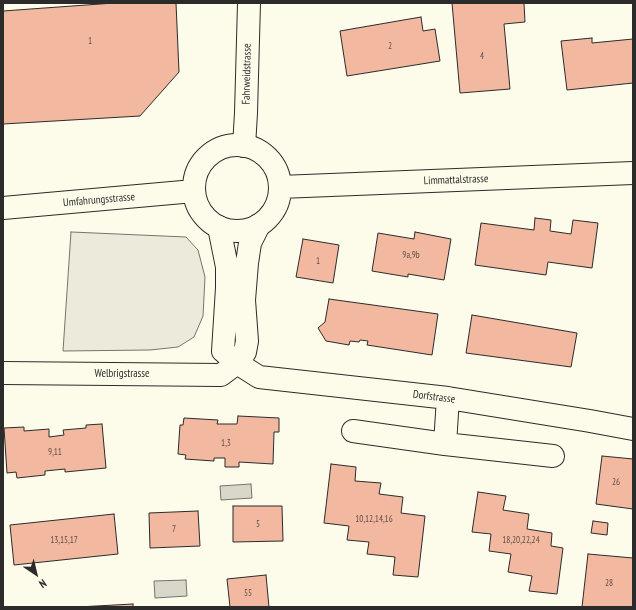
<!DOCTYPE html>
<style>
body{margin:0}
#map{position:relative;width:636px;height:610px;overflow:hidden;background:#fdfbea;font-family:"PT Sans Narrow",sans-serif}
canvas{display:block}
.frame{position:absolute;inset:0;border:4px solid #2b2b2b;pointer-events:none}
.north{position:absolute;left:16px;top:554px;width:40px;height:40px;-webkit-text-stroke:3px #fdfbea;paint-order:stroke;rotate:145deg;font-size:11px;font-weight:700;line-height:16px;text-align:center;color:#2b2b2b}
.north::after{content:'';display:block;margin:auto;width:14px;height:18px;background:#2b2b2b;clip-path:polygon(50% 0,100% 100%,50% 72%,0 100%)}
</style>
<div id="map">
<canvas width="636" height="610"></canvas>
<div class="frame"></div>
<div class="north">N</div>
</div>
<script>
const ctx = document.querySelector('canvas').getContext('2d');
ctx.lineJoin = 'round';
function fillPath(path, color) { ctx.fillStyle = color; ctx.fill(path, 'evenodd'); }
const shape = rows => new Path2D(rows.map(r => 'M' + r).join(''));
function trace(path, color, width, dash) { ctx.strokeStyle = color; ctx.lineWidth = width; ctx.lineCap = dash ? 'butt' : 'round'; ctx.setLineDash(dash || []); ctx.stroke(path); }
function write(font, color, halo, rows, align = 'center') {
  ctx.font = font + ' "PT Sans Narrow",sans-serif'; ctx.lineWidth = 3; ctx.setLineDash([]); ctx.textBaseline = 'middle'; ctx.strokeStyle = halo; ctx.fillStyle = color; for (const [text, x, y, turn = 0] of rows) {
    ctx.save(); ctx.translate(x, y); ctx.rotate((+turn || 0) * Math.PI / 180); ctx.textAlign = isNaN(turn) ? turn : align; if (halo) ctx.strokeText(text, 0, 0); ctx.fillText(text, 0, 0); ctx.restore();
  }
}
const green = shape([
 [71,232,186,237,198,250,205,277,203,316,194,337,178,347,150,350,63,351,71,232]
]);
const water = shape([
 [251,484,252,498,221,500,220,486,251,484],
 [186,580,187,596,155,598,154,581,186,580]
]);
const building = shape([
 [114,3,176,3,179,72,140,116,3,124,3,11,114,3],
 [452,3,524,3,525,22,504,24,510,89,460,93,452,3],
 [421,17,423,31,435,29,440,61,347,76,340,31,421,17],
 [592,38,592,43,633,39,633,83,567,90,561,41,592,38],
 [535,218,551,220,550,231,571,234,573,220,598,223,592,268,548,262,546,275,475,265,481,223,534,230,535,218],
 [415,232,451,239,444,280,408,274,408,277,372,271,378,233,414,239,415,232],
 [303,239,339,245,333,283,296,277,303,239],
 [329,299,438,314,432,355,367,345,368,341,360,340,359,342,350,341,349,345,326,341,318,328,325,322,329,299],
 [472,315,577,333,571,367,466,353,472,315],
 [238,416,279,418,279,432,274,432,273,464,239,462,239,467,225,467,225,458,214,458,214,461,185,459,186,455,178,454,180,425,183,425,184,418,218,420,217,424,237,424,238,416],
 [102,424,106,468,65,472,65,469,45,471,45,475,17,478,16,472,7,473,4,428,24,427,24,431,49,429,49,437,64,435,63,430,86,428,86,425,102,424],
 [602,456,633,459,633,509,596,504,602,456],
 [331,464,356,467,355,481,381,483,379,494,403,497,401,513,425,516,418,577,393,575,395,557,367,554,369,542,347,540,349,526,324,523,331,464],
 [478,492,506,496,503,510,529,514,527,529,552,533,551,546,563,548,557,594,529,591,532,576,508,572,511,554,489,551,491,534,472,532,478,492],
 [233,506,282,506,283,541,233,542,233,506],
 [198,511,200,546,150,548,149,513,198,511],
 [114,514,118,554,14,565,10,525,114,514],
 [593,521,608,523,607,535,591,533,593,521],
 [588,554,633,558,633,607,582,607,588,554],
 [266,575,269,607,230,607,227,579,266,575],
 [133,604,133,607,78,607,133,604]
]);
const minor = shape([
 [244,146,246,113,249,3],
 [219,227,227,267,227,288,223,351,237,363,259,377,448,398,590,421,633,429],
 [3,373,221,375,237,363,245,352,247,341,244,300,247,263,250,243,259,225],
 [448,398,445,444,553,456],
 [353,431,445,444]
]);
const major = shape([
 '194 188a43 43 0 1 1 86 0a43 43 0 1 1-86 0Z',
 [280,187,633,173],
 [3,208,194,191]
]);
const numberNames = [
 ["1",90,41],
 ["2",390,46],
 ["4",482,56],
 ["9a,9b",411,255],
 ["1",318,261],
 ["1,3",226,443],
 ["9,11",55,452],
 ["26",616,482],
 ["10,12,14,16",374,519],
 ["5",258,524],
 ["7",174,529],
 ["13,15,17",64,540],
 ["18,20,22,24",521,540],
 ["28",609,583],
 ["55",248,593]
];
const streetNames = [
 ["Fahrweidstrasse",247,74,-89],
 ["Limmattalstrasse",456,180,-2],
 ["Umfahrungsstrasse",99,200,-5],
 ["Welbrigstrasse",122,374],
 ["Dorfstrasse",434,397,7]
];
fillPath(green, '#ecebdb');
trace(green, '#74746e', 1);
fillPath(water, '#d8d7c9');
trace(water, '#74746e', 1);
fillPath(building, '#f2b8a0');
trace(building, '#2b2b2b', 1);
trace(minor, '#2b2b2b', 24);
trace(major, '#2b2b2b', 24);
trace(minor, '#fdfbea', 22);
trace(major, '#fdfbea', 22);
write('9px', '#5d4e48', null, numberNames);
write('11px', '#2b2b2b', '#fdfbea', streetNames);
</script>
